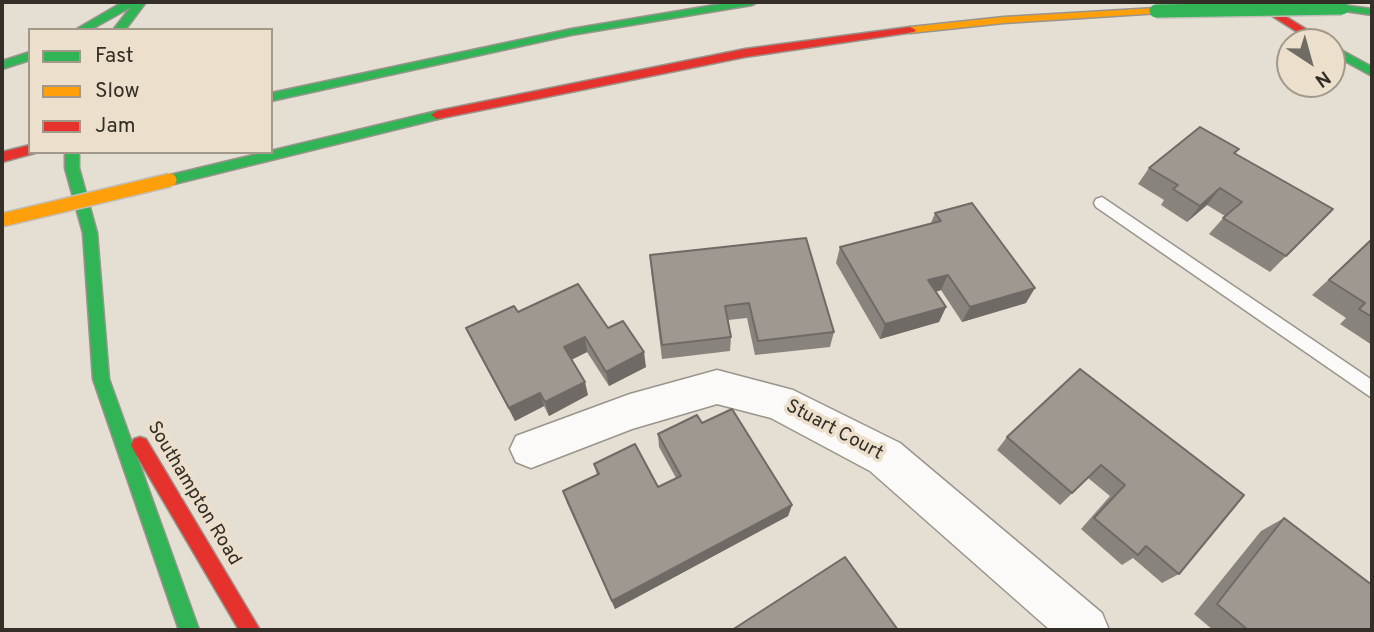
<!DOCTYPE html>
<style>
body{margin:0}
#map{position:relative;width:1374px;height:632px;overflow:hidden;background:#e5ded3;font-family:Overpass,sans-serif}
canvas{display:block}
.frame{position:absolute;inset:0;border:4px solid #332e27;pointer-events:none}
.legend{position:absolute;left:28px;top:28px;width:245px;height:126px;box-sizing:border-box;background:#ecdfcc;border:2px solid #a2988a;margin:0;padding:9px 12px;list-style:none;font-size:21px;color:#332e27}
.legend li{display:flex;align-items:center;gap:14px;height:35px}
.legend b{width:35px;border:2px solid #a2988a}
.north{position:absolute;left:1276px;top:28px;width:70px;height:70px;box-sizing:border-box;background:#ecdfcc;border:2px solid #a2988a;border-radius:50%;rotate:144deg;font-size:19px;font-weight:700;line-height:28px;text-align:center;color:#332e27}
.north::after{content:'';display:block;margin:auto;width:24px;height:32px;background:#716c63;clip-path:polygon(50% 0,100% 100%,50% 72%,0 100%)}
</style>
<div id="map">
<canvas width="1374" height="632"></canvas>
<div class="frame"></div>
<ul class="legend">
<li><b style="height:9px;background:#30b455"></b>Fast</li>
<li><b style="height:9px;background:#ff9f0a"></b>Slow</li>
<li><b style="height:9px;background:#e5322d"></b>Jam</li>
</ul>
<div class="north">N</div>
</div>
<script>
const ctx = document.querySelector('canvas').getContext('2d');
ctx.lineJoin = 'round';
const shape = rows => new Path2D(rows.map(r => 'M' + r).join(''));
function trace(path, color, width, dash) { ctx.strokeStyle = color; ctx.lineWidth = width; ctx.lineCap = dash ? 'butt' : 'round'; ctx.setLineDash(dash || []); ctx.stroke(path); }
function fillPath(path, color) { ctx.fillStyle = color; ctx.fill(path, 'evenodd'); }
function write(font, color, halo, rows, align = 'center') {
  ctx.font = font + ' Overpass,sans-serif'; ctx.lineWidth = 7; ctx.setLineDash([]); ctx.textBaseline = 'middle'; ctx.strokeStyle = halo; ctx.fillStyle = color; for (const [text, x, y, turn = 0] of rows) {
    ctx.save(); ctx.translate(x, y); ctx.rotate((+turn || 0) * Math.PI / 180); ctx.textAlign = isNaN(turn) ? turn : align; if (halo) ctx.strokeText(text, 0, 0); ctx.fillText(text, 0, 0); ctx.restore();
  }
}
const lane = shape([
 [1102,197,1372,380,1372,398,1096,207,1094,203,1096,199,1102,197]
]);
const street = shape([
 [717,370,793,390,900,443,1102,613,1109,630,1050,630,870,471,771,418,717,404,632,429,531,468,516,462,510,449,516,436,630,394,717,370]
]);
const fast = shape([
 [123,2,146,2,125,30,113,30,131,7,90,30,75,30,123,2],
 [733,2,758,2,752,5,571,35,271,101,271,93,571,29,733,2],
 [1342,5,1372,9,1372,15,1338,10,1338,6,1342,5],
 [1332,45,1372,67,1372,76,1332,54,1332,45],
 [30,52,30,60,2,69,2,61,30,52],
 [437,111,443,115,442,118,170,185,163,180,170,175,437,111],
 [65,152,79,152,79,168,97,233,109,379,199,630,179,630,93,379,83,233,65,168,65,152]
]);
const slow = shape([
 [1156,8,1162,11,1160,13,1004,23,910,33,904,30,910,27,1004,17,1156,8]
]);
const jam = shape([
 [1250,2,1262,2,1327,42,1313,42,1250,2],
 [910,27,916,30,914,32,745,57,437,119,431,115,437,111,745,49,910,27],
 [30,145,30,152,35,153,2,162,2,152,30,145],
 [140,437,146,439,260,630,239,630,134,451,131,445,134,439,140,437]
]);
const fastBridge = shape([
 [1156,11,1342,8]
]);
const slowBridge = shape([
 [2,220,170,180]
]);
const wall = shape([
 [1239,149,1235,154,1333,209,1270,272,1209,234,1225,216,1207,205,1187,222,1161,205,1164,200,1138,184,1149,168],
 [935,213,1026,303,962,322,941,290,936,292,946,307,939,322,880,339,836,263,840,247,931,223],
 [1372,239,1372,345,1340,324,1346,318,1312,295],
 [650,255,834,332,830,347,755,355,747,318,728,320,731,337,730,351,662,359,651,270],
 [518,312,608,328,646,367,609,386,587,352,571,360,588,395,549,416,544,406,515,421,473,343,466,328],
 [1080,369,1179,574,1162,583,1133,558,1122,565,1081,529,1110,496,1088,478,1060,505,997,450,1007,437],
 [702,423,792,505,788,516,615,609,567,503,563,491,597,475,594,464,658,487,676,478,659,447,658,434],
 [1284,518,1372,630,1213,630,1194,614,1261,531]
]);
const shadedWall = shape([
 [1220,188,1207,205,1187,222,1200,206],
 [948,275,941,290,922,296,928,280],
 [1035,288,1026,303,962,322,970,307],
 [946,307,939,322,880,339,885,324],
 [585,337,587,352,567,362,564,347],
 [644,352,646,367,609,386,606,372],
 [585,382,588,395,549,416,545,402],
 [540,393,544,406,515,421,509,408],
 [792,505,788,516,615,609,612,601]
]);
const building = shape([
 [1200,127,1239,149,1234,153,1333,209,1286,256,1223,218,1242,202,1220,188,1200,206,1173,189,1178,185,1149,168,1200,127],
 [972,203,1035,288,970,307,948,275,928,280,946,307,885,324,840,247,941,221,935,213,972,203],
 [806,238,834,332,758,341,749,303,725,306,731,337,662,345,650,255,806,238],
 [1372,239,1372,317,1359,309,1365,303,1329,280,1372,239],
 [578,284,608,328,623,321,644,352,606,372,585,337,564,347,585,382,545,402,540,393,509,408,466,328,514,306,518,312,578,284],
 [1080,369,1244,495,1179,574,1146,546,1138,555,1094,518,1125,485,1101,465,1072,493,1007,437,1080,369],
 [732,409,792,505,612,601,563,491,599,474,594,464,635,444,658,487,681,476,658,434,697,415,702,423,732,409],
 [1284,518,1372,585,1372,630,1248,630,1217,604,1284,518],
 [845,557,898,630,732,630,845,557]
]);
const streetNames = [
 ["Stuart Court",834,431,28],
 ["Southampton Road",193,494,59]
];
trace(lane, '#99948c', 3);
trace(street, '#99948c', 3);
trace(fast, '#99948c', 3);
trace(slow, '#99948c', 3);
trace(jam, '#99948c', 3);
fillPath(lane, '#fbfaf8');
fillPath(street, '#fbfaf8');
fillPath(fast, '#30b455');
fillPath(slow, '#ff9f0a');
fillPath(jam, '#e5322d');
trace(fastBridge, '#c1beb8', 16, []);
trace(slowBridge, '#c1beb8', 16, []);
trace(fastBridge, '#30b455', 13);
trace(slowBridge, '#ff9f0a', 13);
fillPath(wall, '#89837d');
fillPath(shadedWall, '#6f6a66');
fillPath(building, '#9f9891');
trace(building, '#6f6a66', 2);
write('19px', '#332e27', '#ecdfcc', streetNames);
</script>
